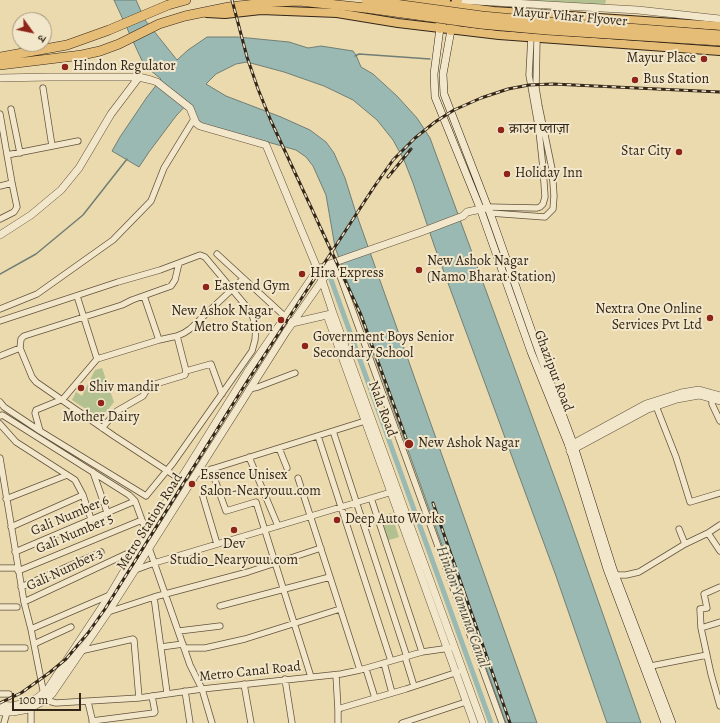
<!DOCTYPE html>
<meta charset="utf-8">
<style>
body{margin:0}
#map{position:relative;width:720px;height:723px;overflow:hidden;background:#ebdaae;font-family:Alegreya,"Noto Serif Devanagari",serif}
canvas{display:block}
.north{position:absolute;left:12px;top:12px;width:40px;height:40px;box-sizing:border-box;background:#f2e7ca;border:1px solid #a69a83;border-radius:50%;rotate:123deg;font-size:11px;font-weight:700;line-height:16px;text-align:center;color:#342619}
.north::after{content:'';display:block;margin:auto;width:14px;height:18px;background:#8f2418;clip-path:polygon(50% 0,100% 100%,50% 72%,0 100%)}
.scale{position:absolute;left:12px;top:693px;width:69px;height:18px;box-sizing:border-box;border:2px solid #342619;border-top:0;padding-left:5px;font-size:12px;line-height:14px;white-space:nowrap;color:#342619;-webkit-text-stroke:3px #f2e7ca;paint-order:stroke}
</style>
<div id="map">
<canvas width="720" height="723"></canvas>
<div class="north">उ</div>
<div class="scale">100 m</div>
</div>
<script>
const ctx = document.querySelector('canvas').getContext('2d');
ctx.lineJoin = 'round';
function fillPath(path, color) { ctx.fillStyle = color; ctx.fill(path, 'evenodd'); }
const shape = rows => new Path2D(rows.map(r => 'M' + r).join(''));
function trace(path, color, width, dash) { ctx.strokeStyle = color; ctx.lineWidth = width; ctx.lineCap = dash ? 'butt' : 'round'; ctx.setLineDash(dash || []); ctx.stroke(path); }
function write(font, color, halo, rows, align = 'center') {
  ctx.font = font + ' Alegreya,"Noto Serif Devanagari",serif'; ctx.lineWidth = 4; ctx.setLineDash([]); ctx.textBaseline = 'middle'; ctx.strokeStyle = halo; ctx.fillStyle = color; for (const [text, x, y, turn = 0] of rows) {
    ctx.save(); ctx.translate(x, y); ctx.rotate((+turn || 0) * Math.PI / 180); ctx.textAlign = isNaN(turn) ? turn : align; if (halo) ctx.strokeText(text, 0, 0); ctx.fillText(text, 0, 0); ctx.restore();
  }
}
const green = shape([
 [527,0,606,0,604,8],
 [102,368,114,402,102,417,98,417,72,400,76,392,82,396,95,370],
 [391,513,399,537,386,541,378,517]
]);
const water = shape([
 [114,0,136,0,145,20,177,60,188,50,207,37,238,37,289,42,308,48,321,46,353,51,356,55,361,67,373,74,397,96,417,118,430,138,565,506,641,723,607,723,556,576,434,245,413,183,404,160,393,140,377,120,353,100,324,86,284,72,247,62,236,64,216,74,206,84,226,96,281,117,310,130,326,142,334,153,345,178,355,210,537,723,506,723,335,247,326,195,313,166,306,157,296,150,197,122,188,103,176,116,149,152,139,167,112,151,120,137,147,97,161,79,144,65,114,0]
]);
const stream = shape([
 [355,56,359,54,430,59],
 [0,274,36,254,83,215,127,159]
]);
const canal = shape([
 [329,274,491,723]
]);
const minor = shape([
 [43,88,52,146],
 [11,109,20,153],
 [0,114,12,183,17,207,14,212,0,219],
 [7,155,78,141],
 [0,186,12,183],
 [488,207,537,208,540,207,543,204,545,197,543,168,539,131,529,75,531,38],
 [490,213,545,217,553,209,554,196,552,169,539,106,536,88,537,38],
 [217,254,292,323],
 [335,262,502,723],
 [179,263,175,280,171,286,132,300,122,305,24,336,21,339,20,348,32,377,36,382,114,436,189,485],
 [77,296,97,359],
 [144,296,159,340],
 [0,309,37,294,113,240,151,201,164,168,194,119],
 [0,321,118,282,160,270,200,255,205,257,251,312,256,326,255,340,252,351,173,463,146,496,40,431,4,407,0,402],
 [0,356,20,348],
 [186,371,211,364,222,394],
 [249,389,258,387,295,373],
 [712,398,712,404,720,421],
 [656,406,676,457,690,502,720,493],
 [0,416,2,415,4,416,129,495,135,501,147,534,149,548,190,665,202,689,212,723],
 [0,424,16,442,75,480,83,495,91,519],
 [102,428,117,411,143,396,149,386,185,375,186,371,177,336],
 [40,431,35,413,36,410,63,399,97,359,159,340,177,336,184,333,190,329,243,279],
 [333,431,407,657],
 [318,436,391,661],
 [279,448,287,468],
 [249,457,278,526],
 [0,458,24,602,31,629,45,700,56,703,139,698,202,689,341,674,360,670,422,652,450,648],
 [211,469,226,511,256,502,311,677],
 [93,472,107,512],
 [196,474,365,421],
 [298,478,360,670],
 [203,497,217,544],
 [371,498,422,652],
 [6,499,67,475],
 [11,527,83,495],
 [679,529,685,544],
 [708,533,720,551],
 [15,552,135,501],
 [0,568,18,568],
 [135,570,154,563,395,491],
 [18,571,142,520],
 [616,575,626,575,639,572,685,544,708,533,720,525],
 [21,587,101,552],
 [720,587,704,594,707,608,700,609,701,628,711,674,720,706],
 [154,597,167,693],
 [24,602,137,549],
 [220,606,330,577],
 [0,607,17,607],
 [108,612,154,597,248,572,321,548],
 [701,628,720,622],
 [31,629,110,595],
 [179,631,220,626],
 [34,644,71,627],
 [161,647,183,644],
 [0,648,25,648],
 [185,648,205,648,245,639,340,609],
 [80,651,133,639,134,640,139,698],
 [405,657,414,686],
 [384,663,392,693],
 [651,666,707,655],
 [366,669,375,698],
 [336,675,338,710],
 [285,679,292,723],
 [244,684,251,723],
 [185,691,190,723],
 [0,694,9,694],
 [88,702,93,723],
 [92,721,154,713,155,712,152,696],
 [4,723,7,712],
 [31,723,31,708],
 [338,723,338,710,341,708,406,689,458,672],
 [402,723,466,702]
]);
const tertiary = shape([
 [457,0,638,10,720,19],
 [0,78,49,77,139,77,151,80,157,82,190,108,196,123,200,126,266,145,322,280,333,313,482,723],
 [0,235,31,215,61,190,79,168,111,114,139,77],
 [327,315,474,723],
 [292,323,331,314],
 [569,446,646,404,681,393,699,390,720,396],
 [570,451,648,409,677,399,699,395,720,401],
 [0,705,11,706,27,703,37,698,47,690,110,595,137,549,248,371,318,269,335,262,421,232,463,216,467,212,486,208],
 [0,712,13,712,29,709,45,700,52,694,108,612,149,548,286,332,335,262]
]);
const secondary = shape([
 [440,28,434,74,435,97,480,208,531,352,569,446,607,569,665,723],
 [451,30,443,74,444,94,490,213,538,349,573,443,613,569,672,723]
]);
const primary = shape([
 [407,0,494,11,720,26],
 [207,13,225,14,261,10,337,13,398,23,499,35,720,51]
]);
const trunk = shape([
 [0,57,67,45,109,30,168,5,186,0],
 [0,65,82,55,100,51,119,44,159,24,185,16,229,7,275,2,299,1,366,8]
]);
const motorway = shape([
 [440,28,445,0],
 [451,30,457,0]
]);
const rail = shape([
 [232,0,247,57,258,89,271,121,361,315,407,441],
 [388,177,411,149],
 [433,503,510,723],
 [0,703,21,693,49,673,66,659,88,633,105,609,243,388,374,187,393,160,415,138,435,122,454,110,481,98,508,89,529,85,553,84,720,92]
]);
const trunkBridge = shape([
 [366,0,482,16,547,22,720,35],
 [366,8,481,24,547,30,720,41]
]);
const markers = [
 [704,59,4,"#8f2418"],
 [65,67,4,"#8f2418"],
 [635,80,4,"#8f2418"],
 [501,130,4,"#8f2418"],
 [679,152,4,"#8f2418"],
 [507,174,4,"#8f2418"],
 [419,270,4,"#8f2418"],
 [302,274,4,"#8f2418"],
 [206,287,4,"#8f2418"],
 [710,318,4,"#8f2418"],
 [281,320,4,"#8f2418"],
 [305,346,4,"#8f2418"],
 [81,388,4,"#8f2418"],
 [101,403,4,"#8f2418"],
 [409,444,5,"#8f2418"],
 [192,484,4,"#8f2418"],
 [337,520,4,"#8f2418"],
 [234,530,4,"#8f2418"]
];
const streetNames = [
 ["Mayur Vihar Flyover",570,17,5],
 ["Ghazipur Road",553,371,69],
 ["Nala Road",382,409,70],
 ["Gali Number 6",70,516,-23],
 ["Metro Station Road",150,522,-58],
 ["Gali Number 5",75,534,-23],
 ["Gali Number 3",65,570,-25],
 ["Metro Canal Road",250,672,-6]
];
const poiNames = [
 ["Mayur Place",696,59,"right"],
 ["Hindon Regulator",73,67],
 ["Bus Station",643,80],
 ["क्राउन प्लाज़ा",509,130],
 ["Star City",671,152,"right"],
 ["Holiday Inn",515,174],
 ["New Ashok Nagar",427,262],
 ["(Namo Bharat Station)",427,278],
 ["Hira Express",310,274],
 ["Eastend Gym",214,287],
 ["Nextra One Online",702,310,"right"],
 ["Services Pvt Ltd",702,326,"right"],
 ["New Ashok Nagar",273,312,"right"],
 ["Metro Station",273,328,"right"],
 ["Government Boys Senior",313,338],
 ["Secondary School",313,354],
 ["Shiv mandir",89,388],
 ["Mother Dairy",101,418,"center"],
 ["New Ashok Nagar",418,444],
 ["Essence Unisex",200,476],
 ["Salon-Nearyouu.com",200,492],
 ["Deep Auto Works",345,520],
 ["Dev",234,545,"center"],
 ["Studio_Nearyouu.com",234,561,"center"]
];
const waterNames = [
 ["Hindon Yamuna Canal",462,607,70]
];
fillPath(green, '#b2c18f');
fillPath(water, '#99b9b2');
trace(water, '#717e75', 1);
trace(stream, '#717e75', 1.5);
trace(canal, '#99b9b2', 5);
trace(minor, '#62533e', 7);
trace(tertiary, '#62533e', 8);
trace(secondary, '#342619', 8);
trace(primary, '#342619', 10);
trace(trunk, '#342619', 10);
trace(motorway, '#342619', 12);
trace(minor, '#f2e7ca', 5.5);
trace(tertiary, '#f2e7ca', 7);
trace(secondary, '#f2e7ca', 7);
trace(primary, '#e6bd77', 8);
trace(trunk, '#e6bd77', 9);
trace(motorway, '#e6bd77', 10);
trace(rail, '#342619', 3);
trace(rail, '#f2e7ca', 1.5, [4.5]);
trace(trunkBridge, '#342619', 10, []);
trace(trunkBridge, '#e6bd77', 9);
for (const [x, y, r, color] of markers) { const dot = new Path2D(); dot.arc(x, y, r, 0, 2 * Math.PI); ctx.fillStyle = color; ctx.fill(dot); trace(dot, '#f2e7ca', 1.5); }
write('14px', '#342619', '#f2e7ca', streetNames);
write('14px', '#342619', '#f2e7ca', poiNames, 'left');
write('italic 15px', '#4d4b3f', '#f2e7ca', waterNames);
</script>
